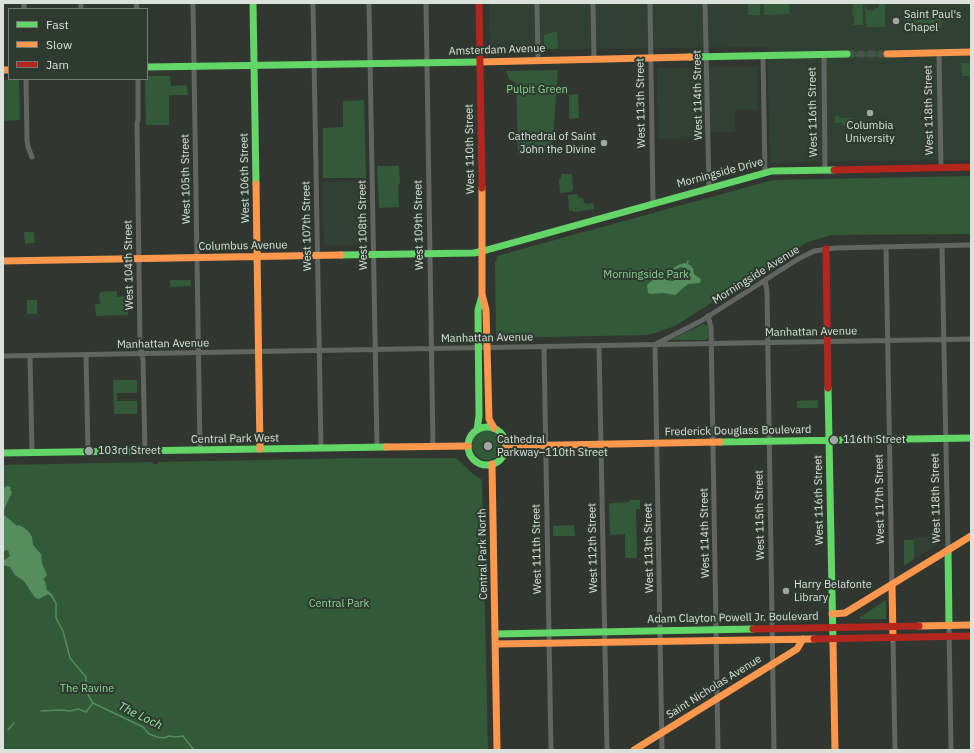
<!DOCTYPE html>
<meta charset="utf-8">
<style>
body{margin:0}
#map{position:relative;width:974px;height:753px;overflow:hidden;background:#313631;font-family:"IBM Plex Sans",sans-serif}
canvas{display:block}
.frame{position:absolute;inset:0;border:4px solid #dbe2dc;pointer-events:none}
.legend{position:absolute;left:8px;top:8px;width:140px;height:72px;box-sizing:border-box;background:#2e392f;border:1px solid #737d74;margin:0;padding:5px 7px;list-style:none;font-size:12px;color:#dbe2dc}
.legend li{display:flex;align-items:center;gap:8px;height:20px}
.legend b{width:20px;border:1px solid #737d74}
</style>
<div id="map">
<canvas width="974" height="753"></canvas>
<div class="frame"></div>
<ul class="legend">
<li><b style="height:5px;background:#63d668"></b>Fast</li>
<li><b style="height:5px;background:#ff974d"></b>Slow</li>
<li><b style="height:5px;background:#b3261e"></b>Jam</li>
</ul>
</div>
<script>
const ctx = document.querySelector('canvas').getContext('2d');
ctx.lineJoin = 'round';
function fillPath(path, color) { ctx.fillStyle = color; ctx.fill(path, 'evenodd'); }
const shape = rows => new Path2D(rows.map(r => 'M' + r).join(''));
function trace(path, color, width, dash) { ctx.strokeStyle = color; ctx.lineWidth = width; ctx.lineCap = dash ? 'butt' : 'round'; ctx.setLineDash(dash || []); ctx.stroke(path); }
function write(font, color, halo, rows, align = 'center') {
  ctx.font = font + ' "IBM Plex Sans",sans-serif'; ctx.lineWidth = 4; ctx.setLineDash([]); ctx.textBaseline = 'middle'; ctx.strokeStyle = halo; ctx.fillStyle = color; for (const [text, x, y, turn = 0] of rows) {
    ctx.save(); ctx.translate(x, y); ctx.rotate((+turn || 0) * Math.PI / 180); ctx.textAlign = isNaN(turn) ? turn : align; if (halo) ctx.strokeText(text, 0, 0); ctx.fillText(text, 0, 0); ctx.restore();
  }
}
const built = shape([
 [489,3,971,3,971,160,770,163,767,47,490,50],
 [757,66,758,110,735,110,735,132,702,132,702,138,658,139,657,68],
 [366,181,367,245,324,245,322,182],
 [914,537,940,537,940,543,914,559]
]);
const green = shape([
 [748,3,760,3,760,15,748,15],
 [764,3,789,3,790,14,764,15],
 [853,3,863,3,863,25,853,25,853,23,854,23,854,15,852,15],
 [879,3,885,3,885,27,866,27,865,4,866,4,866,10,875,10,875,8,878,8],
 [941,14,942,27,906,27,905,15],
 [557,31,558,49,544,49,544,35],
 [881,51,881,57,854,57,854,52],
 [961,63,971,63,971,76,962,76],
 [558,70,552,152,518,154,516,83,509,79,506,71],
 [147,76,170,76,171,86,187,85,188,95,169,95,169,125,146,125,145,79,147,79],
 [3,80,19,80,20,120,3,121],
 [578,94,579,118,569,119,569,95],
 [364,100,366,178,323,178,323,128,343,127,343,101],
 [839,115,839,118,853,118,854,125,842,125,842,123,835,123,835,116],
 [377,166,399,166,400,184,398,185,399,207,379,208],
 [561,174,572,174,573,190,571,192,560,193,559,179,561,179],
 [971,176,971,234,832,235,821,238,806,243,793,251,675,326,655,333,646,335,496,338,495,262,497,261,496,257,500,255,773,180],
 [577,194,579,198,583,198,584,203,587,204,593,203,594,209,573,212,572,210,569,211,568,195],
 [24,232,34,232,35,243,25,244],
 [170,280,191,280,191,286,170,287],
 [117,291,117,297,127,296,128,315,96,316,95,304,100,304,99,294,101,292],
 [27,300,37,300,37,314,27,314],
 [704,324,708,326,708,338,706,340,670,340],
 [113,380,137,380,137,393,117,393,117,401,137,401,137,414,114,414],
 [818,400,818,408,797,408,797,401],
 '472 445a15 15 0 1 1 30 0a15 15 0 1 1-30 0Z',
 [361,458,456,458,473,474,482,480,488,750,3,750,3,465,152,462,153,464,158,464,158,462],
 [630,500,640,500,640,509,636,509,637,558,625,558,625,534,610,535,609,503,629,502],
 [574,525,575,536,553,536,553,526],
 [904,540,914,540,914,559,904,566],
 [886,600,886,619,860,619,860,617]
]);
const water = shape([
 [684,263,690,265,693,268,694,274,701,279,700,283,688,284,675,295,663,293,651,294,648,293,647,285,661,273,671,270,678,265],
 [681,267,687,269,687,272,681,274,673,281,665,280,664,275,666,273],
 [7,486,11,487,10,490,12,492,4,510,4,515,17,526,18,525,23,527,29,532,32,537,33,545,41,554,42,563,47,575,43,580,45,581,47,590,53,595,52,597,48,594,39,599,36,598,33,595,24,581,15,575,10,567,3,565,3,561,10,556,8,550,3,551,3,488]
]);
const stream = shape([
 [687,264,688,261],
 [51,595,56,603,56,618,63,631,70,658,86,677,86,691,93,703,143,727,149,734,157,737,164,738,169,736,176,737,183,736,193,749,195,750],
 [41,711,60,710,70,711,78,709,86,712,93,703],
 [8,730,14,723]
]);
const secondaryTunnel = shape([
 [847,54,887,54]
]);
const street = shape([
 [24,3,24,9],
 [81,3,81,9],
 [136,3,137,9],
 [193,3,200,450],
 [313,3,321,448],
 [369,3,377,447],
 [426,3,433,446],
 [537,3,538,60],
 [593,3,594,59],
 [650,3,653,203],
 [705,3,709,188],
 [939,53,941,168],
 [824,55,825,170],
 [763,56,765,172],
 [26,79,27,140,28,147,32,157],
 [138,79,138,119,137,124,140,343,143,360,145,451],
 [942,246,948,550],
 [886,247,892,584],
 [765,280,767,291,774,750],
 [708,316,711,327,718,750],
 [656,344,701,321,798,259,814,251,835,248,971,245],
 [655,345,662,750],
 [599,346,607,750],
 [544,347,551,750],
 [86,355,88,452],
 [3,356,971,339],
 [30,356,32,453],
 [949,626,951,750],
 [893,638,895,750]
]);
const fast = shape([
 [253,3,256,184],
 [690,57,847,54],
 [147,67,479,62],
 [483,251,772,171,834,170],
 [341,255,474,253,483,251],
 [828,388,833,643],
 '468 446a19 19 0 1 1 38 0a19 19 0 1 1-38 0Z',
 [477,430,479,416,478,310,482,296],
 [720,442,971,438],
 [3,453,386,447],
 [948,550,949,626],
 [495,634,753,629]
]);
const slow = shape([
 [887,54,971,52],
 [479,62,690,57],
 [3,70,9,70],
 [256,184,260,449],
 [482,188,482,294,486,310,489,419,494,428],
 [3,261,341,255],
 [506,446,720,442],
 [386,447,468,446],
 [492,464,497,750],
 [892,584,893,638],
 [832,614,845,613,971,536],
 [919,626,971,625],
 [833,643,835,750],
 [495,644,814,639],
 [634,750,797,649,803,639]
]);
const jam = shape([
 [479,3,482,188],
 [834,170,971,167],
 [826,249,828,388],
 [753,629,919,626],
 [814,639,971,636]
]);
const markers = [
 [896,21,4,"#a0a6a0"],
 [870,113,4,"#a0a6a0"],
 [604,143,4,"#a0a6a0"],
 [834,440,5,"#a0a6a0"],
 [488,446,5,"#a0a6a0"],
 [89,451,5,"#a0a6a0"],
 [786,591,4,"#a0a6a0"]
];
const poiNames = [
 ["Saint Paul's",904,15],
 ["Chapel",904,28],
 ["Columbia",870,126,"center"],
 ["University",870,139,"center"],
 ["Cathedral of Saint",596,137,"right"],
 ["John the Divine",596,150,"right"],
 ["Cathedral",497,440],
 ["Parkway–110th Street",497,453],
 ["116th Street",843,440],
 ["103rd Street",98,451],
 ["Harry Belafonte",794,585],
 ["Library",794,598]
];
const streetNames = [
 ["Amsterdam Avenue",497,50,-2],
 ["West 114th Street",698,95,-91],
 ["West 113th Street",641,103,-91],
 ["West 118th Street",929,110,-91],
 ["West 116th Street",813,112,-91],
 ["West 110th Street",470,149,-91],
 ["Morningside Drive",720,173,-15],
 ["West 106th Street",245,178,-91],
 ["West 105th Street",186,179,-91],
 ["West 108th Street",363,225,-91],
 ["West 109th Street",419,225,-91],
 ["West 107th Street",307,226,-91],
 ["Columbus Avenue",243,246,-1],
 ["West 104th Street",129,265,-91],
 ["Morningside Avenue",756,275,-32],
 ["Manhattan Avenue",811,332,-1],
 ["Manhattan Avenue",487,338,-1],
 ["Manhattan Avenue",163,344,-1],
 ["Frederick Douglass Boulevard",738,431,-1],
 ["Central Park West",235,439,-1],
 ["West 118th Street",936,498,-91],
 ["West 117th Street",880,499,-91],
 ["West 116th Street",819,500,-91],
 ["West 115th Street",760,515,-91],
 ["West 114th Street",705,533,-91],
 ["West 112th Street",593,548,-91],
 ["West 113th Street",649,548,-91],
 ["West 111th Street",537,549,-91],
 ["Central Park North",483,554,-91],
 ["Adam Clayton Powell Jr. Boulevard",733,618,-1],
 ["Saint Nicholas Avenue",714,687,-32]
];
const parkNames = [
 ["Pulpit Green",537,90],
 ["Morningside Park",646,275],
 ["Central Park",339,604],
 ["The Ravine",87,689]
];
const waterNames = [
 ["The Loch",140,716,26]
];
fillPath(built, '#304032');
fillPath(green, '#325938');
fillPath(water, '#548d5e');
trace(stream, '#548d5e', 1.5);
trace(secondaryTunnel, '#4a504b', 7, [7, 3.5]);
trace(street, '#616662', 5);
trace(fast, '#63d668', 7);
trace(slow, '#ff974d', 7);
trace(jam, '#b3261e', 7);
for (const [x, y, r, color] of markers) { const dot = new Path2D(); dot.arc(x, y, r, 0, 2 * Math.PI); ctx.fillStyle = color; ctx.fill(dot); trace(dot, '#2e392f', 1.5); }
write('11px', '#dbe2dc', '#2e392f', poiNames, 'left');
write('11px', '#dbe2dc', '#2e392f', streetNames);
write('11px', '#84d991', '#2e392f', parkNames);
write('italic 12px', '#95eba2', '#2e392f', waterNames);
</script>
